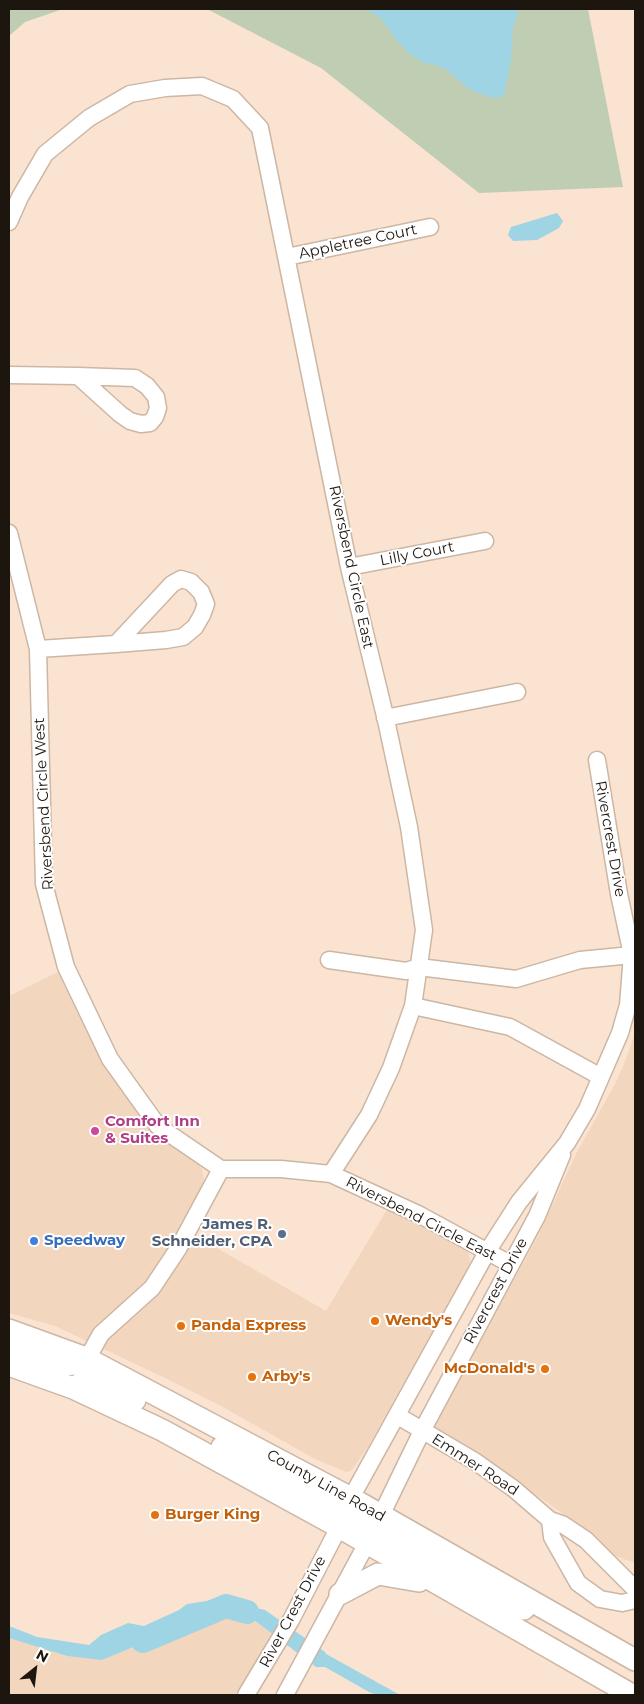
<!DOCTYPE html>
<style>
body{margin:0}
#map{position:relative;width:644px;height:1704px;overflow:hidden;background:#fae3d1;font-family:Montserrat,sans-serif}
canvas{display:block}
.frame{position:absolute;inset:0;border:10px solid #1d160f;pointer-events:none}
.north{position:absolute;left:10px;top:1644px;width:50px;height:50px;-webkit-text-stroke:4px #fff;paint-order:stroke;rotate:29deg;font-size:14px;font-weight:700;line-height:20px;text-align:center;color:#1d160f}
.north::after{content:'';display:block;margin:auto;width:18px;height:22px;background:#1d160f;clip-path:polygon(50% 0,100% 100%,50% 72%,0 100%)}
</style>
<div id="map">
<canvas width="644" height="1704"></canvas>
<div class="frame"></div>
<div class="north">N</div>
</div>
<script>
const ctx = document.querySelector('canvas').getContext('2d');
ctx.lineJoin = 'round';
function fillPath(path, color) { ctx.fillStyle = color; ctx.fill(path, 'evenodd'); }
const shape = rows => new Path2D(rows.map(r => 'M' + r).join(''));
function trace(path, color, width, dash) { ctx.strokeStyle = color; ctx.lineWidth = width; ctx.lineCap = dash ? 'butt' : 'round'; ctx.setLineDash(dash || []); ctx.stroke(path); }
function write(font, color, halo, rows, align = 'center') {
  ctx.font = font + ' Montserrat,sans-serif'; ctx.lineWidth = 4; ctx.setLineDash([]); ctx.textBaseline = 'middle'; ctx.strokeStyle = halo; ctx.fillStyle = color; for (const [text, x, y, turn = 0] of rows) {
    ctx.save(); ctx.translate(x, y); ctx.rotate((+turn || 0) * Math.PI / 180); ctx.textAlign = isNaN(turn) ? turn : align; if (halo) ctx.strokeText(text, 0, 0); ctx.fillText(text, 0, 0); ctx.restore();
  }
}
const built = shape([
 [58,972,81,1020,101,1057,202,1169,204,1179,201,1189,179,1226,326,1311,388,1208,468,1252,470,1260,469,1267,366,1450,351,1471,346,1472,315,1459,221,1406,163,1377,55,1326,9,1313,9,996],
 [635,1033,635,1563,613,1555,575,1522,535,1494,488,1465,436,1429,434,1426,538,1236,576,1154,615,1084,625,1062],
 [212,1609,238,1613,254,1620,273,1635,253,1669,234,1695,9,1695,9,1638,67,1656,102,1660,166,1633,192,1615]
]);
const green = shape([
 [9,9,63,9,25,22,9,36],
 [207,9,588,9,623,187,479,193,321,68]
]);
const water = shape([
 [366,9,519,9,513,27,511,61,504,95,497,98,488,97,469,89,448,71,439,66,424,63,411,55,397,41,380,17],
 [557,213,563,221,559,228,537,240,513,241,508,235,511,227],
 [220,1599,231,1603,265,1610,325,1652,326,1654,400,1695,377,1695,369,1692,325,1667,316,1667,254,1620,238,1613,212,1609,192,1615,167,1633,102,1660,67,1656,9,1638,9,1626,37,1637,89,1645,101,1635,128,1623,144,1626,179,1610,187,1604]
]);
const river = shape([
 [143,1641,226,1606,247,1612]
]);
const minor = shape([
 [9,222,20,197,45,154,89,118,130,94,165,88,202,86,233,99,260,128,349,567,386,720,409,827,424,930,413,1006,391,1068,369,1115,331,1174,281,1169,221,1169,158,1126,110,1059,66,967,44,884,38,649,9,533],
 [287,257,430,227],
 [9,375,78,376,135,378,147,386,156,397,158,408,155,417,150,423,141,424,130,421,120,414,78,376],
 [349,567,485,541],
 [38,649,116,644,166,640,183,637,195,627,202,615,206,604,201,592,191,582,181,579,172,584,116,644],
 [385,718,517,692],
 [329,960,406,971,419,967,516,979,580,960,632,955],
 [413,1006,510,1027,601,1077],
 [331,1174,420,1215,510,1264],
 [82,1368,101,1334,152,1288,178,1249,221,1169],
 [398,1416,476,1462,514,1489,550,1520,562,1524,586,1540,635,1589],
 [550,1520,552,1537,578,1583,600,1599,622,1603,635,1600],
 [246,1695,291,1620,339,1527,351,1498,487,1252,519,1202,567,1143,587,1109,620,1033,628,1005,632,955,619,894,597,760],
 [285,1695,373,1532,422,1431,537,1216,562,1155]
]);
const major = shape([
 [9,1330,86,1358,351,1498,635,1660],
 [9,1348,50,1363,63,1365,75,1364,86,1358],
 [9,1365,73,1388,162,1430,339,1527,632,1695],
 [73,1388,82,1383,92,1382,107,1386,135,1400],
 [222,1447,345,1513,362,1517,372,1516],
 [346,1528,357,1528,382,1535,488,1594,524,1609],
 [340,1594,378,1574,419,1581]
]);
const markers = [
 [95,1131,5,"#d1479c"],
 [282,1234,5,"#5c6f8a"],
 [34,1241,5,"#3f7fe0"],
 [375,1321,5,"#e8710a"],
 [181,1326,5,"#e8710a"],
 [545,1369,5,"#e8710a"],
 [252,1377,5,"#e8710a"],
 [155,1515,5,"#e8710a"]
];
const streetNames = [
 ["Appletree Court",358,242,-12],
 ["Lilly Court",417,554,-11],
 ["Riversbend Circle East",351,567,78],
 ["Riversbend Circle West",44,804,-93],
 ["Rivercrest Drive",610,839,80],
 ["Riversbend Circle East",421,1219,27],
 ["Rivercrest Drive",496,1291,-62],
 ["Emmer Road",475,1465,33],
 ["County Line Road",326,1486,29],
 ["River Crest Drive",293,1612,-62]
];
const hotelNames = [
 ["Comfort Inn",105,1122],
 ["& Suites",105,1139]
];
const serviceNames = [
 ["James R.",272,1225],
 ["Schneider, CPA",272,1242]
];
const shopNames = [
 ["Speedway",44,1241]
];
const foodNames = [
 ["Wendy's",385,1321],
 ["Panda Express",191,1326],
 ["McDonald's",535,1369,"right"],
 ["Arby's",262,1377],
 ["Burger King",165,1515]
];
fillPath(built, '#f3d6be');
fillPath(green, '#bfcdb3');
fillPath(water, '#9ed4e3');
trace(river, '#9ed4e3', 24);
trace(minor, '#ccb6a4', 19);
trace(major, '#ccb6a4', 24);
trace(minor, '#fff', 16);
trace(major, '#fff', 21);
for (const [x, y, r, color] of markers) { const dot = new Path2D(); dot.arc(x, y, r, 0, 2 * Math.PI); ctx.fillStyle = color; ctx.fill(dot); trace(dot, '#fff', 2); }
write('15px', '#1d160f', '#fff', streetNames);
write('bold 15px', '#b23c85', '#fff', hotelNames, 'left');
write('bold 15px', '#4e5e75', '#fff', serviceNames, 'right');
write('bold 15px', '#366cbe', '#fff', shopNames, 'left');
write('bold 15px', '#c56008', '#fff', foodNames, 'left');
</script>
